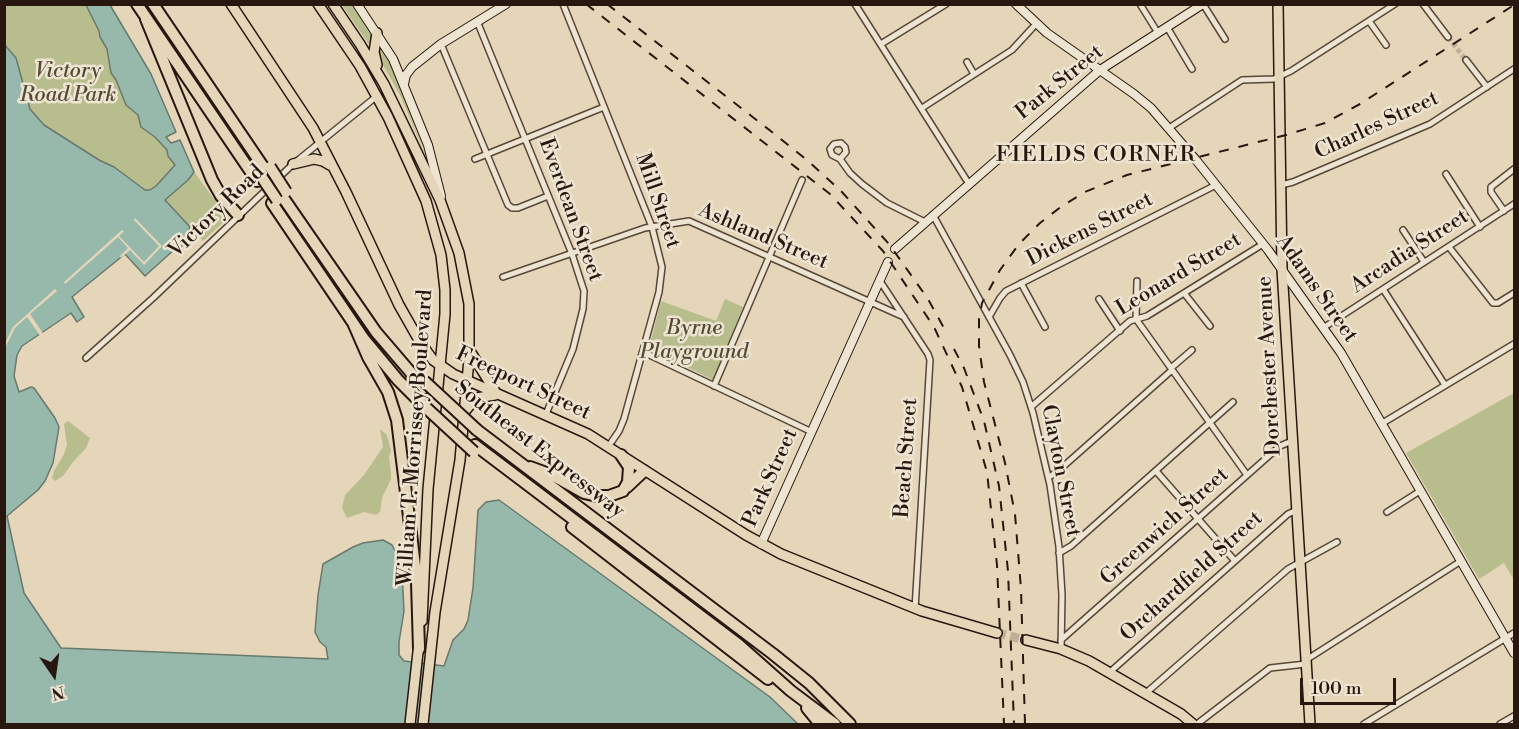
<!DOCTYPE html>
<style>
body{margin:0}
#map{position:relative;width:1519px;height:729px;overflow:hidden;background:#e5d6b9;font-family:"Libre Bodoni",serif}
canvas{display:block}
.frame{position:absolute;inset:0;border:6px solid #28170e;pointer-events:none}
.north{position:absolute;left:24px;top:645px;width:60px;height:60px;-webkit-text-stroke:4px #eee4d2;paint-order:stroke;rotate:167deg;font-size:16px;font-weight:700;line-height:24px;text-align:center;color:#28170e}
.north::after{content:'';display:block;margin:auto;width:21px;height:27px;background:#28170e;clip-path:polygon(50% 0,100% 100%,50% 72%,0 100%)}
.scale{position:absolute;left:1300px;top:678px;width:96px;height:27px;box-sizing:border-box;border:3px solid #28170e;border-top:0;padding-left:8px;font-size:18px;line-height:21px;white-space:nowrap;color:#28170e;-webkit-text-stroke:4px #eee4d2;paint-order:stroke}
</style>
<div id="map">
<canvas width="1519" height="729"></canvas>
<div class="frame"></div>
<div class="north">N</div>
<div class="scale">100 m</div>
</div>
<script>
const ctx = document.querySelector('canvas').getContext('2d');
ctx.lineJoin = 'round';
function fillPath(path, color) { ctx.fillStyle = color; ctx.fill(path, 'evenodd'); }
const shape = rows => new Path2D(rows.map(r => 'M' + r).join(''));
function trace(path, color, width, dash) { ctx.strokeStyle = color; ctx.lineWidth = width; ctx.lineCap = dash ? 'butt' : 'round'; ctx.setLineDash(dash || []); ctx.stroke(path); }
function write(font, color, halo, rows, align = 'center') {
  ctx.font = font + ' "Libre Bodoni",serif'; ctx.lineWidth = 5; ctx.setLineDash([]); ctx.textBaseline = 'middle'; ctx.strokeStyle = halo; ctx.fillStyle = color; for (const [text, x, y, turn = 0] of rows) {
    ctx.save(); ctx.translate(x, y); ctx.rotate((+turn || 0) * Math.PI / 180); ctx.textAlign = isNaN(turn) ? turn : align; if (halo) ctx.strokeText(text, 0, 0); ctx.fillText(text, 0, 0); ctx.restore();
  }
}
const green = shape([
 [4,5,86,5,100,31,100,37,108,49,111,73,116,80,118,87,138,115,141,127,155,137,167,150,169,156,175,165,156,186,150,190,145,190,114,167,99,160,44,125,30,110,16,58,5,44],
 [342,5,351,5,373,35,372,49],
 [379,44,389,60,429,165,401,97,379,58],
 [194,172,228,218,203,241,164,200,188,180],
 [725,299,743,307,713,380,649,348,661,301,716,321],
 [1514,393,1514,580,1504,563,1479,579,1406,453],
 [68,421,90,438,86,448,73,462,63,476,55,481,52,478,54,471,64,454,67,445,64,424],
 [380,429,387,435,391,451,389,457,391,473,391,479,382,498,380,512,376,515,364,512,347,518,342,508,345,495,364,475,383,447]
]);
const water = shape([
 [86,5,110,5,151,74,176,132,166,137,171,143,180,140,194,172,188,180,165,200,190,227,181,248,176,248,145,276,125,254,72,297,84,317,77,322,71,313,22,346,17,355,14,376,19,392,31,387,34,388,55,418,59,427,53,463,45,481,38,490,7,516,24,593,61,648,328,659,326,647,320,642,315,632,318,595,323,564,353,547,363,543,383,540,392,545,400,561,402,573,404,611,399,642,399,655,404,661,444,666,453,640,464,629,468,620,473,588,478,510,486,502,499,500,770,697,798,724,5,724,4,44,16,58,30,109,44,125,99,160,114,167,145,190,150,190,156,186,175,165,168,156,167,150,155,137,141,127,138,115,126,105,116,80,111,73,107,49,100,37,99,31,86,5]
]);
const pier = shape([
 [135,218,162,246,144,265,130,250,121,258,120,256,128,248,118,237,65,284,64,282,122,230,124,231,119,236,144,262,159,246,134,220],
 [55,289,57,291,30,314,44,335,41,337,27,317,15,328,5,348,5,343,13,327]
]);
const streetTunnel = shape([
 [1448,37,1466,60]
]);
const primaryTunnel = shape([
 [997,633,1026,640]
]);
const street = shape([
 [563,4,652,227,662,267,659,292,624,419,619,431,608,447],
 [855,4,969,184],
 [1140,4,1158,33],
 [1203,4,1225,39],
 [1423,4,1448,37],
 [477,21,572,254,584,291,583,309,573,349,546,414],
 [1369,21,1386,45],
 [1167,27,1192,69],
 [441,44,508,205,512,208,518,208,548,196],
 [881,44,946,4],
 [1466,60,1487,87],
 [967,62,974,74],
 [922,108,1012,50,1036,24],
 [1169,128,1242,80,1274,79,1291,71,1395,4],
 [475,159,604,107],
 [840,159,846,152,845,147,841,143,834,144,830,149,832,155,840,159,850,173,862,184,887,203,925,222],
 [1446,174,1480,227],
 [1281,185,1293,182,1430,124,1514,69],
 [1504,211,1491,192,1491,187,1514,169],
 [933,215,1010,355,1023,382,1033,413,1050,485,1059,547,1062,595,1061,649],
 [1403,230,1424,262],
 [1449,247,1493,303,1498,303,1514,293],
 [503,277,645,228,689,221,904,317],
 [880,281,928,354,930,360,915,609],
 [1137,281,1136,319,1247,475],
 [1021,283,1045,327],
 [1383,289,1445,385],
 [1184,293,1210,326],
 [1099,299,1120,331],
 [989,317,1000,298,1006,291,1216,185],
 [1323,328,1514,204],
 [643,352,812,432],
 [86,358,153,298,292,165,377,96],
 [1171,368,1192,350],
 [714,386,802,180],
 [1031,407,1130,321,1147,316,1263,244],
 [1381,424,1514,344],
 [1156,471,1235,561],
 [1049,477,1057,472,1172,370],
 [1387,512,1420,491],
 [1059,553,1071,546,1233,402],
 [1061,640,1280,446,1292,441],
 [1306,660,1461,561],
 [1110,672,1288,514,1297,510],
 [1146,693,1288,569,1337,542],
 [1197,724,1270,668,1306,664],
 [1364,724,1514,633],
 [1500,724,1514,716]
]);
const secondary = shape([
 [357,4,393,59,428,145,441,196],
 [1016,4,1047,33,1134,94,1151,108,1196,160,1268,250,1341,353,1514,653],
 [404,84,406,75,412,67,441,44,506,4],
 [895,249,1100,70,1203,4],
 [761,544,888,262]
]);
const primary = shape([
 [231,4,313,128,346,192,399,305,420,342,433,360,453,374,588,434,746,535,781,554,922,611,997,633],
 [318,4,360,66,388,117,426,201,441,255,445,290,445,314,428,489,422,621],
 [333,4,360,44,384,84,440,200,459,253,469,304,469,359,460,460,435,612,423,724],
 [1278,4,1282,269,1310,724],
 [377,65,374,52,377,33],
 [293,164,314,159,323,161,330,165],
 [470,351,496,393],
 [465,411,476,398,495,395],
 [1026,640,1061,649,1089,661,1181,714,1193,724],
 [410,724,419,643]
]);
const highway = shape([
 [137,4,257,181],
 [153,4,266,171],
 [146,19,212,180,221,196,238,215],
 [282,196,376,332,424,388],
 [272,203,364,339,398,380,422,404],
 [354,325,368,357,388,392,397,420,417,582,419,649],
 [477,430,773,654,809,683,850,724],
 [475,445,738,644,791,691,835,724],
 [530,467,552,475,584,493,597,496,609,496,623,491,628,482,629,467,621,455],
 [627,487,644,471],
 [572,527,768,679],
 [807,708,820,724]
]);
const rail = shape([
 [586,4,830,194,883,251,934,327,962,387,987,472,997,565,1004,724],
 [607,4,772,132,808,161,841,191,889,244,928,299,945,330],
 [954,349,964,368,984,421,999,486,1008,571,1014,724],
 [1025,724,1021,589,1015,514,1005,463,984,382,979,346,979,319,982,303,1000,270,1019,244,1040,223,1062,206,1085,192,1127,175,1286,135,1325,123,1360,104,1514,5]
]);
const highwayBridge = shape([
 [270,167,286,192],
 [261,176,277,200],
 [424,381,477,430],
 [422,404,474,452]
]);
const parkNames = [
 ["Victory",68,72],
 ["Road Park",68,96],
 ["Byrne",694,329],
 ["Playground",694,353]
];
const streetNames = [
 ["Park Street",1060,83,-39],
 ["Charles Street",1377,126,-25],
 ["Mill Street",657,201,71],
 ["Everdean Street",570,210,70],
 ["Victory Road",217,212,-44],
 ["Dickens Street",1090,230,-27],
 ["Ashland Street",763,237,23],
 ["Arcadia Street",1410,252,-33],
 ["Leonard Street",1179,275,-31],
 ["Adams Street",1316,289,55],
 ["Dorchester Avenue",1270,366,-93],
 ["Freeport Street",523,384,25],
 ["William T. Morrissey Boulevard",416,438,-86],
 ["Southeast Expressway",539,450,38],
 ["Beach Street",907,458,-86],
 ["Clayton Street",1060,471,79],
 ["Park Street",771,478,-66],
 ["Greenwich Street",1165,527,-42],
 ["Orchardfield Street",1192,577,-42]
];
const neighbourhoodNames = [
 ["FIELDS CORNER",1096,156]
];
fillPath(green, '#b7bd8d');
fillPath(water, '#96b9ac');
trace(water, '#6a786d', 1.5);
fillPath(pier, '#e5d6b9');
trace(streetTunnel, '#bfb097', 5, [5, 2.5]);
trace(primaryTunnel, '#bfb097', 9, [9, 4.5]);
trace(street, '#574739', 8);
trace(secondary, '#28170e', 10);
trace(primary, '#28170e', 12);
trace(highway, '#28170e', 14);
trace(street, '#eee4d2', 5);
trace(secondary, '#eee4d2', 8);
trace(primary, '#e5d6b9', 9);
trace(highway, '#e5d6b9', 10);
trace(rail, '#28170e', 2, [10, 10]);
trace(highwayBridge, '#28170e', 14, []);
trace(highwayBridge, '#e5d6b9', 10);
write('italic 21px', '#534934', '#eee4d2', parkNames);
write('21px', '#28170e', '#eee4d2', streetNames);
ctx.letterSpacing = '1.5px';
write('22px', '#28170e', '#eee4d2', neighbourhoodNames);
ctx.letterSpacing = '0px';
</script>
